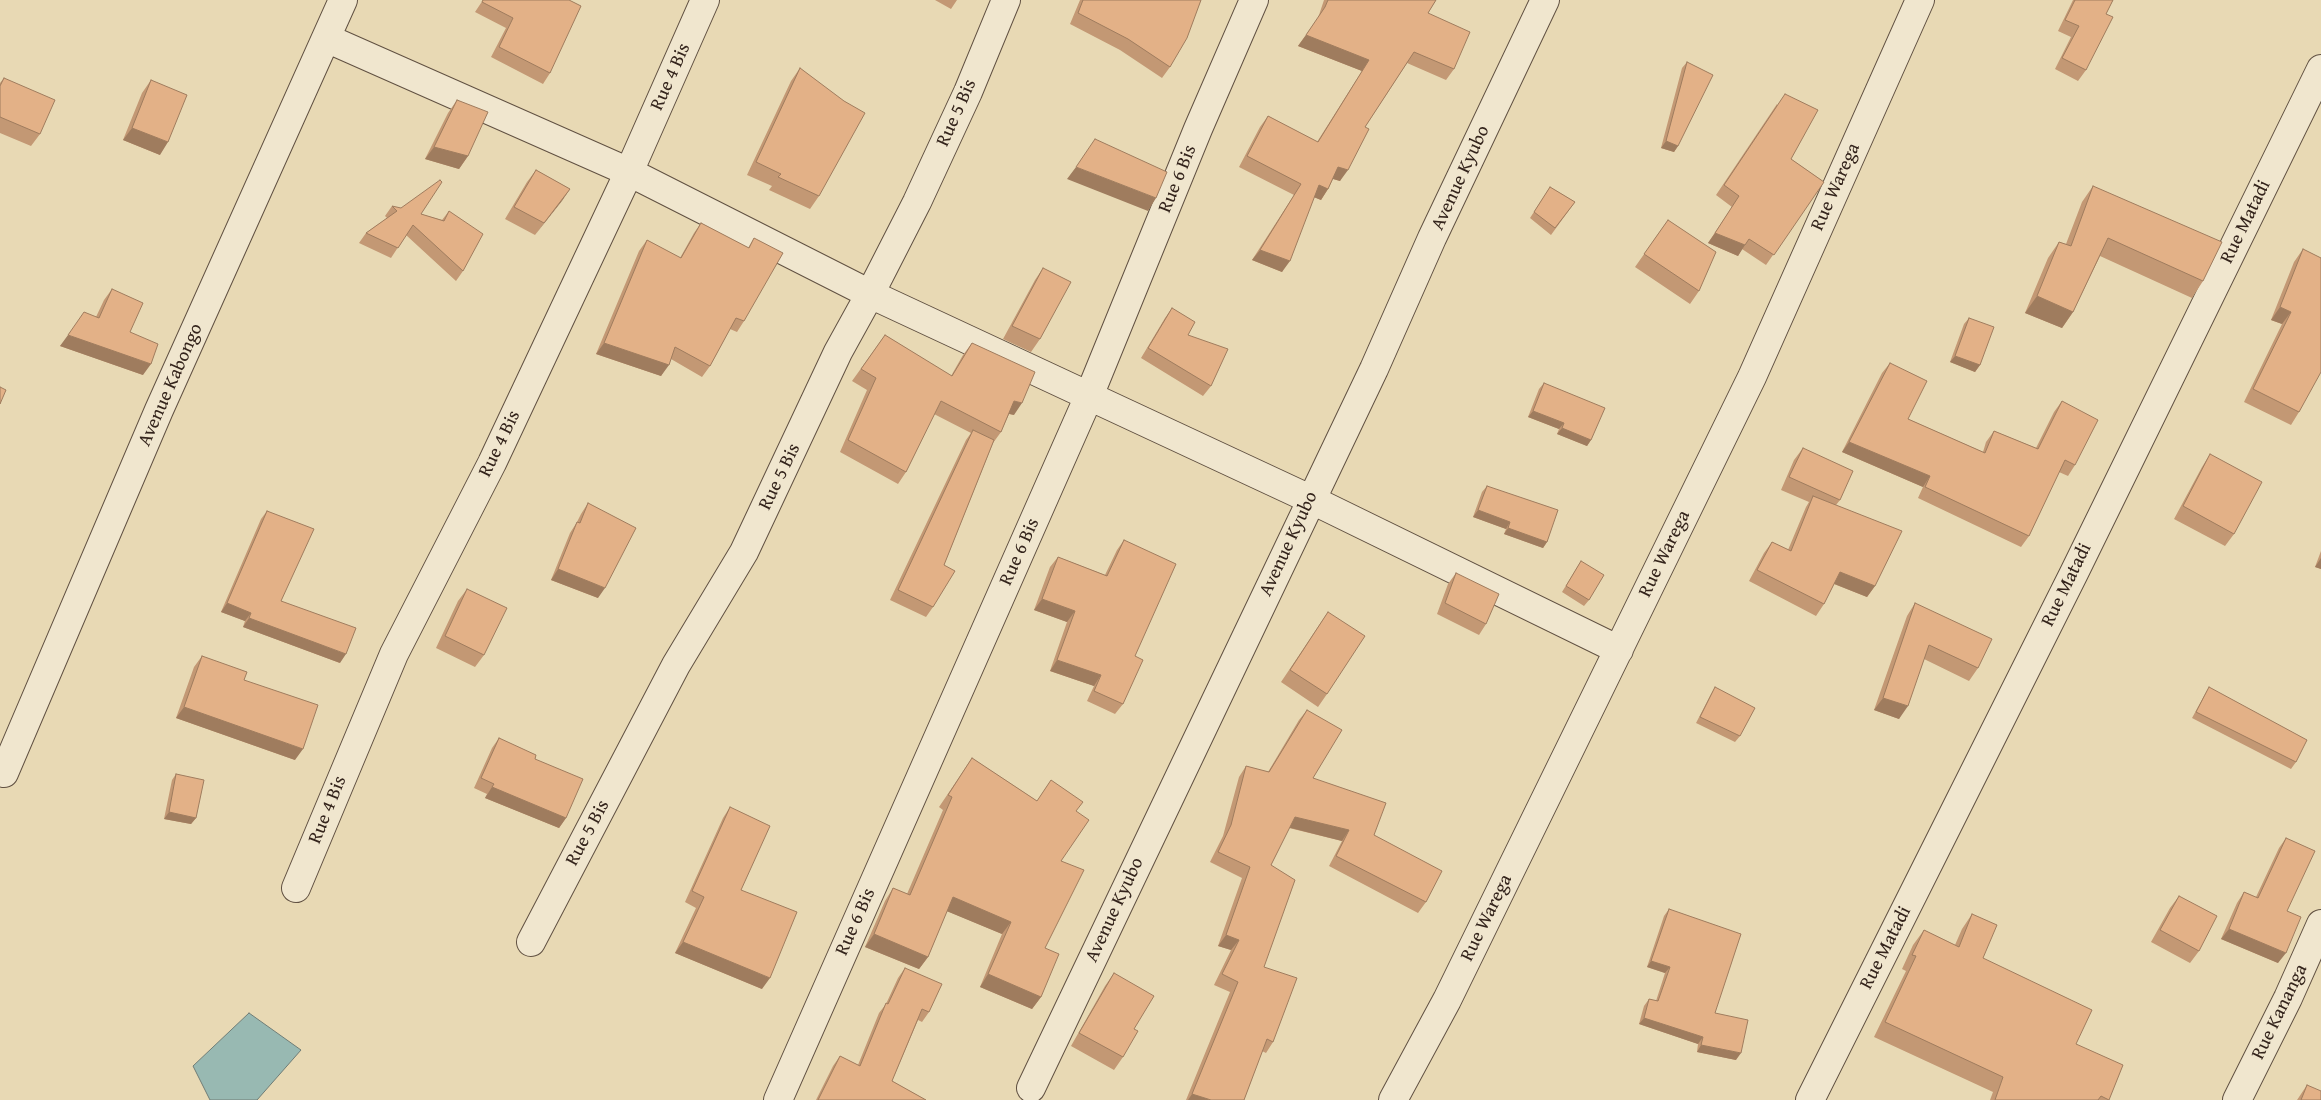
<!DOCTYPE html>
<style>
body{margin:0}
canvas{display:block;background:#e8d9b4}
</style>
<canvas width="2321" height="1100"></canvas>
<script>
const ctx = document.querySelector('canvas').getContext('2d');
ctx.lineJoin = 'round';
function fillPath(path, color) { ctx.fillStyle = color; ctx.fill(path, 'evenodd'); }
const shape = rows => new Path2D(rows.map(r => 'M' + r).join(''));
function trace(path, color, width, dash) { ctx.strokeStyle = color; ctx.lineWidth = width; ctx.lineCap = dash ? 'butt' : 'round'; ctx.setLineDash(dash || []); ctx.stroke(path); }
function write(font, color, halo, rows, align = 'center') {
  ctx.font = font + ' "Gentium Book Plus",serif'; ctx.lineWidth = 4.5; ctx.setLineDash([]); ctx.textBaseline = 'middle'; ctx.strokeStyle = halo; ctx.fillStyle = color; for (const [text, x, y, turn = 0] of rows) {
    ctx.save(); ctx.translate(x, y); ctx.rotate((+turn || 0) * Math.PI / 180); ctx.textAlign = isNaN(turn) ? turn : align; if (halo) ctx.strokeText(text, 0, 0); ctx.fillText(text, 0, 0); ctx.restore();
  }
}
const water = shape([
 [249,1013,301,1050,257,1100,210,1100,193,1066,249,1013]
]);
const street = shape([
 [326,38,629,172,870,294,1310,499,1619,650],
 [4,773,159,410,343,0],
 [296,888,394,654,492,463,629,172,705,0],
 [531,942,676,665,744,552,838,352,870,294,917,202,968,92,1006,0],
 [1031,1088,1374,369,1432,238,1545,0],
 [778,1100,1089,396,1198,129,1254,0],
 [1393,1100,1447,1000,1752,377,1920,0],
 [1810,1100,2074,573,2321,69],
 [2237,1100,2288,998,2321,924]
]);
const wall = shape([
 [483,0,569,0,550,73,543,84,491,57,506,28,475,12],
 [935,0,957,0,951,9],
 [1080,0,1201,0,1170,67,1162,78,1120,50,1070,24],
 [1324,0,1436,0,1428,13,1454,69,1446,80,1407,63,1365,127,1340,181,1333,179,1328,189,1321,200,1314,197,1282,272,1252,260,1294,195,1239,167,1260,127,1268,116,1317,142,1362,71,1298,46,1318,18],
 [2073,0,2113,0,2106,14,2086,70,2078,81,2055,69,2071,37,2058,31],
 [1687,62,1678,146,1674,152,1661,148,1682,68],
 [800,68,819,196,810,209,769,190,772,186,747,175,791,81],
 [4,78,40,134,31,146,0,133,0,83],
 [151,80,160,155,123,140,142,93],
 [457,100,468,156,459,169,425,159,448,113],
 [1777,104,1791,159,1824,182,1766,265,1742,249,1738,256,1708,243,1732,207,1716,195],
 [536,170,570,189,535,235,505,219,527,182],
 [2093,186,2203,281,2192,298,2100,256,2073,312,2062,328,2025,313,2048,258,2059,242,2066,244,2082,202],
 [1550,187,1575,202,1551,235,1530,218],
 [392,206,442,220,449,211,463,271,456,281,406,235,391,258,359,243,366,233,387,218,385,216],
 [1668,220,1699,291,1690,304,1635,267],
 [701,223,748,248,754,238,744,321,737,332,730,329,710,366,702,377,671,359,661,376,596,354,639,251,647,240,680,258,694,233],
 [2303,249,2299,412,2291,425,2244,402,2282,324,2271,320,2294,262],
 [1043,268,1040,339,1031,352,1003,339,1035,280],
 [112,289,143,375,60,346,96,317,104,300],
 [1172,308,1188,335,1211,386,1203,396,1141,358,1165,318],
 [1969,318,1980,365,1975,372,1950,362,1964,324],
 [885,335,951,376,963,355,972,343,1014,415,1009,414,1001,432,993,443,944,565,933,607,926,617,890,600,966,440,971,433,934,414,906,472,898,484,840,452,867,390,852,381],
 [1890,363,1908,419,1983,452,1986,442,1994,431,2036,448,2054,412,2062,401,2075,465,2068,476,2059,472,2029,536,2021,547,1918,498,1923,487,1842,452,1882,373],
 [1544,383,1591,440,1587,446,1557,434,1559,429,1528,417,1539,389],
 [1803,448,1840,500,1836,505,1875,586,1867,597,1834,584,1824,604,1816,616,1749,581,1764,553,1772,542,1788,550,1806,507,1809,502,1781,490,1794,460],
 [2210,454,2234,534,2225,546,2174,519,2202,467],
 [1487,486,1547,542,1543,548,1504,534,1506,529,1473,517,1482,492],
 [588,503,598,598,551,580,570,533,577,522,581,514],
 [267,511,281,601,340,663,243,627,245,621,221,612,261,519],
 [1124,540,1135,656,1123,704,1115,714,1087,701,1094,686,1050,671,1067,622,1034,610,1050,567,1058,557,1105,575,1117,550],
 [2321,551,2321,569,2315,567],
 [1581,561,1589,600,1584,606,1562,592],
 [1456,573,1486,624,1479,635,1437,614,1448,584],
 [467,589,484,655,475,667,436,648,458,601],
 [1915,603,1978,668,1969,681,1924,659,1899,719,1874,710,1907,616],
 [1328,612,1327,694,1318,707,1281,682],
 [202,656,244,680,295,760,176,718,194,667],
 [1715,687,1740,736,1735,742,1696,723,1711,694],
 [2209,687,2296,762,2291,769,2192,718,2205,694],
 [1307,710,1313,778,1374,835,1426,902,1418,913,1329,866,1342,841,1289,828,1271,865,1264,967,1273,1042,1266,1053,1262,1051,1244,1100,1186,1100,1230,992,1214,985,1231,950,1218,946,1242,878,1210,862,1223,836,1239,777,1246,766,1268,772,1299,720],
 [499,738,535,759,566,818,559,828,485,798,487,794,474,788,492,748],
 [972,758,1037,801,1076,811,1061,861,1045,948,1041,997,1032,1009,980,987,1002,934,947,911,928,957,919,969,865,947,885,901,893,888,907,894,943,810,939,807],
 [176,774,196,818,191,824,164,819,172,780],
 [730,807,741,890,762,989,675,953,696,908,685,902,723,818],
 [2286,838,2287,911,2278,963,2221,939,2237,903,2244,892,2256,897,2279,848],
 [2179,896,2199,951,2190,963,2151,942,2170,908],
 [1669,909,1715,1013,1736,1060,1697,1052,1698,1044,1639,1024,1644,1006,1649,999,1656,1001,1665,973,1647,967,1664,916],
 [1972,914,1983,958,2076,1044,2109,1100,1990,1100,1993,1092,1874,1037,1906,971,1902,969,1913,945,1924,930,1955,945,1962,929],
 [905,968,929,1012,922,1022,918,1020,892,1081,926,1100,816,1100,833,1066,840,1056,858,1065,879,1013,886,1004,898,978],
 [1114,973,1134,1029,1123,1057,1114,1070,1071,1046,1105,986],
 [2307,1085,2321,1100,2297,1100]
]);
const shadedWall = shape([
 [1306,35,1369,60,1362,71,1298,46],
 [132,128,168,142,160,155,123,140],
 [1666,141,1678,146,1674,152,1661,148],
 [434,147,468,156,459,169,425,159],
 [1076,167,1156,198,1148,211,1067,179],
 [1338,167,1348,170,1340,181,1330,178],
 [1319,185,1328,189,1321,200,1311,196],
 [570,189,562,201,535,235,544,223],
 [1715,233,1745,245,1738,256,1708,243],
 [1260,250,1290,261,1282,272,1252,260],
 [2037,296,2073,312,2062,328,2025,313],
 [2280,307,2291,312,2282,324,2271,320],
 [68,335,151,364,143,375,60,346],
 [604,343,669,365,661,376,596,354],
 [1955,356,1980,365,1975,372,1950,362],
 [1014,401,1022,403,1014,415,1006,413],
 [1533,411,1564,423,1559,429,1528,417],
 [1562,428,1591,440,1587,446,1557,434],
 [1849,442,1930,476,1923,487,1842,452],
 [1478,510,1510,522,1506,529,1473,517],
 [1508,528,1547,542,1543,548,1504,534],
 [2321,558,2321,569,2315,567],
 [558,569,605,588,598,598,551,580],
 [1840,572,1875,586,1867,597,1832,583],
 [1042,599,1075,611,1067,622,1034,610],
 [227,603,251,613,245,621,221,612],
 [249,618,346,654,340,663,243,627],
 [1057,660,1101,675,1094,686,1050,671],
 [1883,698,1908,706,1899,719,1874,710],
 [184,707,303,749,295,760,176,718],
 [492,787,566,818,559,828,485,798],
 [169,812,196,818,191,824,164,819],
 [1295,817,1349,830,1342,841,1287,827],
 [953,897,1011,922,1002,934,944,910],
 [2229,929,2286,953,2278,963,2221,939],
 [874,934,928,957,919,969,865,947],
 [1226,935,1239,940,1231,950,1218,946],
 [683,942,770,978,762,989,675,953],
 [1651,961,1670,967,1665,973,1647,967],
 [988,974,1041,997,1032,1009,980,987],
 [1644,1018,1703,1037,1698,1044,1639,1024],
 [1701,1045,1741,1053,1736,1060,1697,1052],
 [1192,1094,1211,1100,1188,1100]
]);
const building = shape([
 [483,0,569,0,581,6,550,73,499,47,513,18,482,2,483,0],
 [1083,0,1201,0,1187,38,1170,67,1128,39,1078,13,1083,0],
 [1328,0,1436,0,1428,13,1470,32,1454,69,1414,52,1365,127,1369,129,1348,170,1338,167,1328,189,1319,185,1290,261,1260,250,1301,184,1247,156,1268,116,1318,142,1369,60,1306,35,1325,7,1328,0],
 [2075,0,2113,0,2106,14,2113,17,2086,70,2062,58,2079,26,2065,20,2075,0],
 [1687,62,1713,75,1678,146,1666,141,1687,62],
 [800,68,844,101,865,113,819,196,778,177,781,174,756,162,800,68],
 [4,78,55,100,40,134,0,117,0,86,4,78],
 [151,80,187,95,168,142,132,128,151,80],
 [1785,94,1818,110,1791,159,1824,182,1774,255,1749,239,1745,245,1715,233,1739,196,1724,185,1785,94],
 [457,100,488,112,468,156,434,147,457,100],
 [1095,139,1167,172,1156,198,1076,167,1095,139],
 [536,170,570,189,544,223,514,207,536,170],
 [440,180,442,182,421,214,444,221,449,211,483,234,463,271,413,225,398,248,366,233,397,211,392,206,401,208,440,180],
 [2093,186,2222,242,2203,281,2108,238,2073,312,2037,296,2059,242,2071,246,2093,186],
 [1550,187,1575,202,1555,228,1534,212,1550,187],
 [1668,220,1716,252,1699,291,1644,254,1668,220],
 [701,223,749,248,754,238,783,253,744,321,736,318,710,366,675,347,669,365,604,343,647,240,681,258,701,223],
 [2303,249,2321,258,2321,372,2299,412,2253,389,2291,312,2280,307,2303,249],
 [1043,268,1071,282,1040,339,1012,326,1043,268],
 [112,289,143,303,130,332,158,344,151,364,68,335,84,312,99,318,112,289],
 [1172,308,1195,322,1188,335,1228,349,1211,386,1148,348,1172,308],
 [1969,318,1994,327,1980,365,1955,356,1969,318],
 [885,335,952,376,972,343,1035,372,1022,403,1014,401,1001,432,941,401,906,472,848,440,876,378,861,369,885,335],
 [1890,363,1927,381,1908,419,1985,453,1994,431,2038,449,2062,401,2098,420,2075,465,2065,460,2029,536,1925,487,1930,476,1849,442,1890,363],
 [1544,383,1605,408,1591,440,1562,428,1564,423,1533,411,1544,383],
 [0,387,6,390,0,404,0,387],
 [973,430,994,440,944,565,955,571,933,607,898,590,973,430],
 [1803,448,1853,471,1840,500,1789,477,1803,448],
 [2210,454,2262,482,2234,534,2183,506,2210,454],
 [1487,486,1558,510,1547,542,1508,528,1510,522,1478,510,1487,486],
 [1813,496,1902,531,1875,586,1840,572,1824,604,1757,570,1772,542,1791,551,1813,496],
 [588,503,636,528,605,588,558,569,577,522,580,523,588,503],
 [267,511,314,529,281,601,356,628,346,654,249,618,251,613,227,603,267,511],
 [1124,540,1176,564,1135,656,1143,660,1123,704,1094,691,1101,675,1057,660,1075,611,1042,599,1058,557,1107,576,1124,540],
 [1581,561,1604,575,1589,600,1566,586,1581,561],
 [1456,573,1499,594,1486,624,1445,603,1456,573],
 [467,589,507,608,484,655,445,636,467,589],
 [1915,603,1992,639,1978,668,1929,645,1908,706,1883,698,1915,603],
 [1328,612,1365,636,1327,694,1290,670,1328,612],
 [202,656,247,672,244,680,318,705,303,749,184,707,202,656],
 [1715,687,1755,708,1740,736,1700,717,1715,687],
 [2209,687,2307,740,2296,762,2196,712,2209,687],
 [1307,710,1342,730,1313,778,1386,803,1374,835,1442,871,1426,902,1336,856,1349,830,1295,817,1271,865,1295,880,1264,967,1297,978,1273,1042,1267,1039,1244,1100,1211,1100,1192,1094,1238,982,1222,974,1239,940,1226,935,1250,867,1218,852,1231,825,1246,766,1269,772,1307,710],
 [499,738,536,755,535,759,583,779,566,818,492,787,494,784,481,778,499,738],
 [972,758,1037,801,1051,780,1083,802,1076,811,1089,820,1061,861,1084,870,1045,948,1059,954,1041,997,988,974,1011,922,953,897,928,957,874,934,893,888,910,895,952,797,948,795,972,758],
 [176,774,204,780,196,818,169,812,176,774],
 [730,807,770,826,741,890,797,912,770,978,683,942,704,897,692,891,730,807],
 [2286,838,2315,851,2287,911,2301,917,2286,953,2229,929,2244,892,2258,898,2286,838],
 [2179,896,2217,916,2199,951,2160,930,2179,896],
 [1669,909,1741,934,1715,1013,1748,1020,1741,1053,1701,1045,1703,1037,1644,1018,1649,999,1658,1001,1670,967,1651,961,1669,909],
 [1972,914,1997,925,1983,958,2092,1010,2076,1044,2123,1065,2109,1100,2101,1096,2098,1100,1995,1100,2003,1077,1885,1022,1916,956,1912,955,1924,930,1959,947,1972,914],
 [905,968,942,984,929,1012,922,1009,892,1081,926,1100,818,1100,840,1056,860,1066,886,1003,888,1004,905,968],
 [1114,973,1154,996,1134,1029,1138,1031,1123,1057,1079,1033,1114,973],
 [2307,1085,2321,1091,2321,1100,2301,1100,2307,1085]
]);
const streetNames = [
 ["Rue 4 Bis",671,77,-66],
 ["Rue 5 Bis",957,113,-66],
 ["Avenue Kyubo",1461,178,-65],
 ["Rue 6 Bis",1178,179,-68],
 ["Rue Warega",1836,187,-66],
 ["Rue Matadi",2246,222,-64],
 ["Avenue Kabongo",171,385,-66],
 ["Rue 4 Bis",500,444,-64],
 ["Rue 5 Bis",780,477,-64],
 ["Avenue Kyubo",1289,544,-65],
 ["Rue 6 Bis",1020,552,-66],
 ["Rue Warega",1665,554,-64],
 ["Rue Matadi",2067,585,-64],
 ["Rue 4 Bis",328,810,-68],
 ["Rue 5 Bis",588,833,-62],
 ["Avenue Kyubo",1115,910,-65],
 ["Rue Warega",1487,918,-64],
 ["Rue 6 Bis",856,922,-66],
 ["Rue Matadi",1886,948,-63],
 ["Rue Kananga",2280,1012,-64]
];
fillPath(water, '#98b9b2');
trace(water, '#707d76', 1);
trace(street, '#615142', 30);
trace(street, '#f0e6ce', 28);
fillPath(wall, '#c39874');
fillPath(shadedWall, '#9f7c5e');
fillPath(building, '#e3b187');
trace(building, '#9f7c5e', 1);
write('19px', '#34241c', '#f0e6ce', streetNames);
</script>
